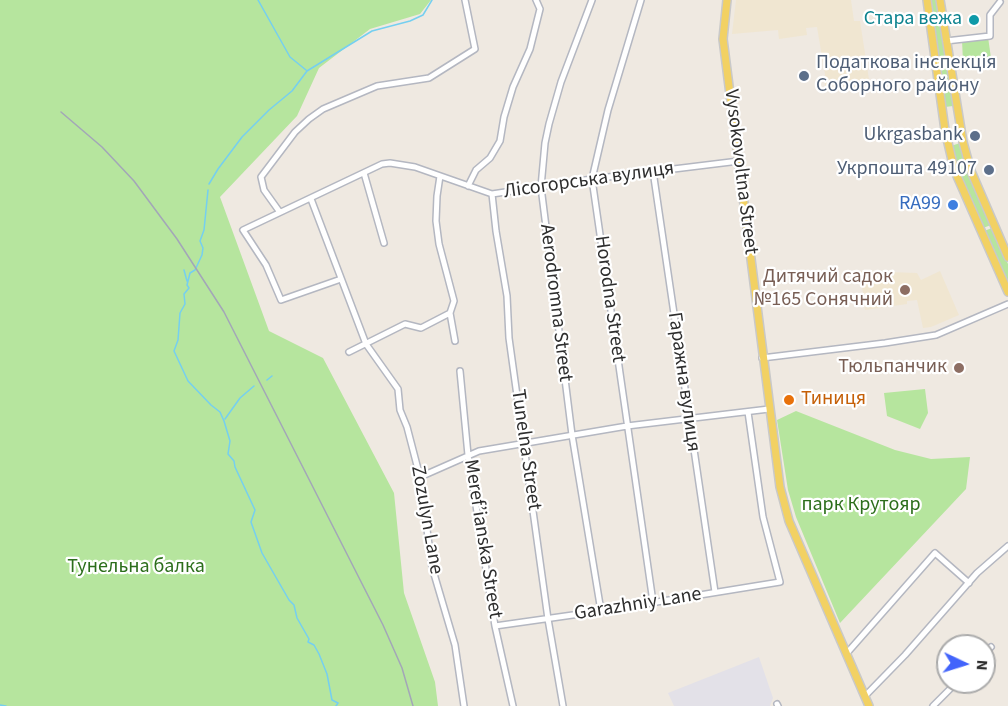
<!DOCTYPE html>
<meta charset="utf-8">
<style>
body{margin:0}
#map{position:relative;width:1008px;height:706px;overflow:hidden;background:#efe9e1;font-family:"Source Sans 3",sans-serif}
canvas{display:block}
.north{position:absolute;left:936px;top:634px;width:60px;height:60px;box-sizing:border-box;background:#fff;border:2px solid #ababab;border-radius:50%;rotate:94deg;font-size:16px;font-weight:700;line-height:24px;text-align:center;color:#2e2e2e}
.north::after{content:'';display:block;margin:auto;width:21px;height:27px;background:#4264fb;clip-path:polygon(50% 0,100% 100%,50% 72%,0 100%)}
</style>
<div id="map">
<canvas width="1008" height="706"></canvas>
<div class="north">N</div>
</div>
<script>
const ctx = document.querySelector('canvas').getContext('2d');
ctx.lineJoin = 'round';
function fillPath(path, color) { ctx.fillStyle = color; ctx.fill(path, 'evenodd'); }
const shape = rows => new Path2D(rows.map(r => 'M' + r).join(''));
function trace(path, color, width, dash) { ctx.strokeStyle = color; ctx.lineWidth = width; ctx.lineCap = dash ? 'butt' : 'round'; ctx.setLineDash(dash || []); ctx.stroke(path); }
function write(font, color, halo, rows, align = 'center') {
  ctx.font = font + ' "Source Sans 3",sans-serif'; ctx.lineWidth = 4.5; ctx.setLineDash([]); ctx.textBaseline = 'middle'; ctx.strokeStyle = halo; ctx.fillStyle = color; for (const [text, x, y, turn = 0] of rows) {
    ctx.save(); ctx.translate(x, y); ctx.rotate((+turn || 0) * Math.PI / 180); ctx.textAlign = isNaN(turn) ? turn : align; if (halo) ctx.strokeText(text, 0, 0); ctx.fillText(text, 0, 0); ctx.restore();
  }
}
const industrial = shape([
 [759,657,773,698,770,706,674,706,668,693]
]);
const education = shape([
 [736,0,851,0,854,21,860,21,870,86,836,91,831,89,825,89,825,74,817,27,806,28,807,35,779,39,778,30,732,34],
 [860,271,917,273,921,280,940,271,959,315,931,327,923,328,917,300,907,301,907,304,865,310]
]);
const green = shape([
 [0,0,431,0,420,14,370,29,319,68,297,116,220,197,269,331,323,358,394,493,404,593,435,682,438,706,0,706],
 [930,0,937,0,953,106,945,107],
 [988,37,991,58,963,62,962,40],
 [960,143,991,225,983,228,960,175,951,146],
 [992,228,1008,264,1008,285,984,231],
 [925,389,928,413,920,429,887,416,884,393],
 [796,411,895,450,931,459,970,457,966,489,840,623,796,517,788,490,777,420]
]);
const stream = shape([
 [258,0,290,57,306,70],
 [209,184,218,169,242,137,269,110,292,91,307,71,372,31,410,21,423,15,432,0],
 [208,190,204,230,200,241,203,248,202,255,195,270,190,273,187,285,189,288,184,294,185,304,180,313,178,340,174,351,188,381,211,405,220,412,224,421,230,441,228,454,234,461,235,467,255,510,251,522,262,553,289,600,294,605,297,618,309,639,308,642,314,645,319,654,327,674,332,700,338,703,336,706],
 [184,270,187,281],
 [267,380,272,376],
 [225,419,240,398,254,386],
 [0,705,6,706]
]);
const minor = shape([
 [592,0,561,82,549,124,545,143,541,187,572,435,601,611],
 [641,0,608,110,592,179,653,602],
 [946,41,990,36,990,15,1000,2],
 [956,65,993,60],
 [653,171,715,592],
 [364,173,384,243],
 [440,176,437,196,436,221,439,244,454,301,450,313,455,341],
 [468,186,476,170,490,158,500,141,504,117,513,87,530,49,540,9,536,0],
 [492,194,496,231,507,296,509,338,548,619,563,706],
 [311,199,366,344,398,389,400,410,407,427,420,477,432,567,455,645,464,706],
 [279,211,264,190,261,177,295,132,309,119,323,109,377,86,429,78,475,49,465,0],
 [341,279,281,300,266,265,243,230,382,164,390,163,415,167,492,194,592,179,739,161],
 [349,352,405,324,421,328,450,313],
 [762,358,885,343,936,335,1008,304],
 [460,371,468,455,495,626,513,706],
 [420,477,479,451,627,426,769,409],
 [495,626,601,611,780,582,763,517,748,412],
 [847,653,935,553,969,583],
 [984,654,991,647],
 [865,696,905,655,977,573,1008,546],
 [777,704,778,706],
 [933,706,957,682]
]);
const major = shape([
 [727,0,723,39,780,487,789,521,869,706],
 [927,0,945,130,952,160,957,176,1008,292],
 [940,0,963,142,971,171,1008,257]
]);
const rail = shape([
 [61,112,102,147,134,181,177,239,224,312,383,625,402,668,413,706]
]);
const markers = [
 [974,20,6,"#0f9aa8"],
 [804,76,6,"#5c6f8a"],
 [975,136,6,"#5c6f8a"],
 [989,170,6,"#5c6f8a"],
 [953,205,6,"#3f7fe0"],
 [905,290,6,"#8d6e63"],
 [959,368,6,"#8d6e63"],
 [789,400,6,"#e8710a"]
];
const cultureNames = [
 ["Стара вежа",962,20]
];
const serviceNames = [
 ["Податкова інспекція",816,64,"left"],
 ["Соборного району",816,87,"left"],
 ["Ukrgasbank",963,136],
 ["Укрпошта 49107",977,170]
];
const streetNames = [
 ["Vysokovoltna Street",740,172,83],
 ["Лісогорська вулиця",589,181,-8],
 ["Horodna Street",609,299,82],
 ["Aerodromna Street",555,303,83],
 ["Гаражна вулиця",683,382,82],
 ["Tunelna Street",525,450,82],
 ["Zozulyn Lane",426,520,80],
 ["Meref’ianska Street",482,539,81],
 ["Garazhniy Lane",638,605,-9]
];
const shopNames = [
 ["RA99",941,205]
];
const educationNames = [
 ["Дитячий садок",893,278],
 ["№165 Сонячний",893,301],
 ["Тюльпанчик",947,368]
];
const foodNames = [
 ["Тиниця",801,400]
];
const parkNames = [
 ["парк Крутояр",861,506],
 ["Тунельна балка",136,568]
];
fillPath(industrial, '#e3e1e8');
fillPath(education, '#f0e6d1');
fillPath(green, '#b6e59e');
trace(stream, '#75cff0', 1.5);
trace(minor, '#b4b7c1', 8);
trace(major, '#c9c9c9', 10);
trace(minor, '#fff', 5);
trace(major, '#f2d163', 7);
trace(rail, '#a3a6b8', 1.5);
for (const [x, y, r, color] of markers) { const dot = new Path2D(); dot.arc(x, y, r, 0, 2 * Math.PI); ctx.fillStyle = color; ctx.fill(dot); trace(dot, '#fff', 2); }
write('20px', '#0d838f', '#fff', cultureNames, 'right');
write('20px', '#4e5e75', '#fff', serviceNames, 'right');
write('20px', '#2e2e2e', '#fff', streetNames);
write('20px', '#366cbe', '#fff', shopNames, 'right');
write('20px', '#785e54', '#fff', educationNames, 'right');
write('20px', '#c56008', '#fff', foodNames, 'left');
write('20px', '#2c6e1b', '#fff', parkNames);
</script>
